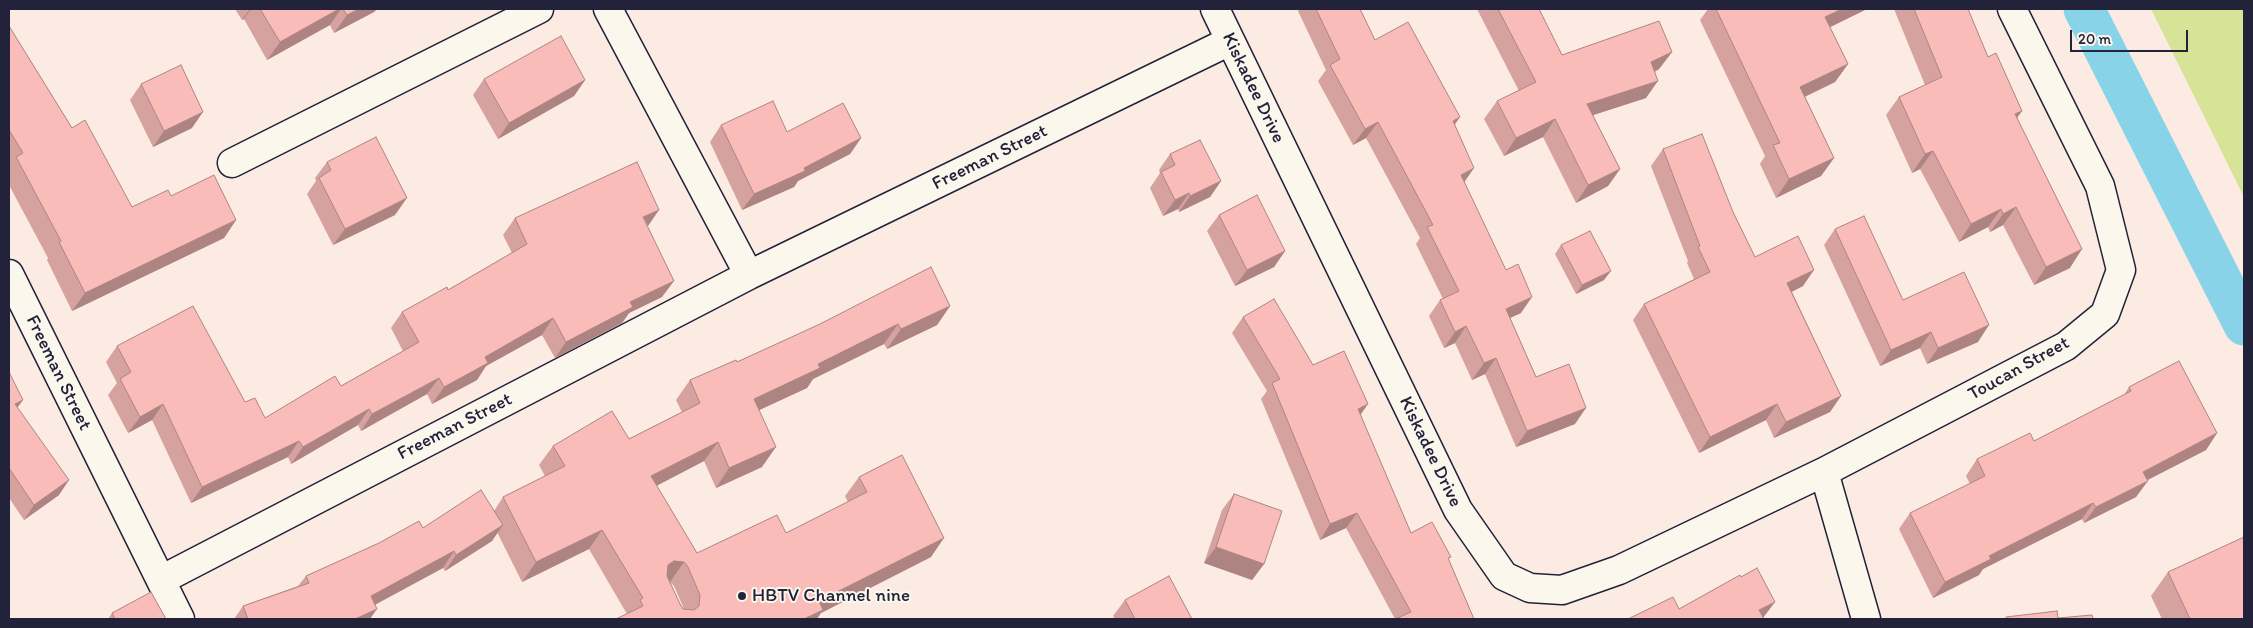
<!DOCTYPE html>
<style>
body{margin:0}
#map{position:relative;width:2253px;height:628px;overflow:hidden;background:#fbebe2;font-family:Itim,sans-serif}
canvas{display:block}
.frame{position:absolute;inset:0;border:10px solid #22223b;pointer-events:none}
.scale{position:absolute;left:2070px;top:30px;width:118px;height:22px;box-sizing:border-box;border:2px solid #22223b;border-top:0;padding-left:6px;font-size:15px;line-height:18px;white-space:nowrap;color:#22223b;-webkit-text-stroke:4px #fbf7ec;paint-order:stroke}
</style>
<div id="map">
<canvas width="2253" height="628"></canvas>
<div class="frame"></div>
<div class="scale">20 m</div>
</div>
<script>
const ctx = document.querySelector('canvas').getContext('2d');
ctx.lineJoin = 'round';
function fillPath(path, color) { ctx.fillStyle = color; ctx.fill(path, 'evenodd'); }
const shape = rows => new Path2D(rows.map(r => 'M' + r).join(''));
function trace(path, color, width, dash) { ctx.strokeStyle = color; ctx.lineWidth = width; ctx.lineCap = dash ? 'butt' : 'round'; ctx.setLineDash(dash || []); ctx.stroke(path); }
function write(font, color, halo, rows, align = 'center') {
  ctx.font = font + ' Itim,sans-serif'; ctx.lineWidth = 4; ctx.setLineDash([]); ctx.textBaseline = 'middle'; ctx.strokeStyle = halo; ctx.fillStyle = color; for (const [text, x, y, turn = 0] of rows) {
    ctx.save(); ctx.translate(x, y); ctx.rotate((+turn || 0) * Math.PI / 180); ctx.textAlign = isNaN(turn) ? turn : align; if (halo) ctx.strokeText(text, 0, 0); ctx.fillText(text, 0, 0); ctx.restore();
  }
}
const green = shape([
 [2151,9,2244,9,2244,197]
]);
const canal = shape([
 [2084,9,2244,325]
]);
const minor = shape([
 [608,9,749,275],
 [1215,9,1458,510,1504,576,1530,588,1562,590,1619,570,1824,472],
 [232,163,539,9],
 [9,274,180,619],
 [161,580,749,275,1230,41],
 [1866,619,1824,472,2066,346,2105,314,2121,270,2100,186,2012,9]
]);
const wall = shape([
 [235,9,377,9,374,12,334,33,330,25,267,60,244,19,242,20],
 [1299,9,1360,9,1375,40,1455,125,1464,182,1521,313,1510,318,1536,377,1575,424,1516,447,1485,374,1472,380,1455,343,1444,348,1429,316,1440,300,1443,299,1416,244,1420,238,1366,138,1353,145,1318,81,1326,70,1298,11],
 [1477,9,1539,9,1562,55,1672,52,1659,69,1655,72,1646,98,1593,115,1620,169,1608,186,1576,203,1543,137,1504,156,1484,119,1497,101,1519,91],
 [1708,9,1867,9,1830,27,1848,64,1835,82,1805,97,1834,158,1821,176,1776,198,1760,164,1765,156,1700,20],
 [1894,9,1968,9,1988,57,2022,111,2017,117,2070,268,2034,285,2003,225,1990,232,1988,227,1959,242,1920,169,1912,173,1886,115,1899,97,1925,85],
 [9,26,72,128,132,207,171,196,236,220,224,238,72,311,47,260,48,258,9,185],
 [484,79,585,80,574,96,498,139,473,95],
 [141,84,192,128,153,147,130,100],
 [721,125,787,132,861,138,850,154,798,181,794,187,742,210,710,142],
 [1663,149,1733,212,1755,257,1803,286,1792,292,1841,396,1830,412,1774,438,1766,420,1699,453,1633,320,1644,304,1694,279,1687,263,1688,261,1651,166],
 [1170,154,1221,181,1210,197,1179,212,1178,209,1163,216,1150,188,1160,173,1159,170],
 [327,162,395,215,333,245,307,194,316,181,315,178],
 [1219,215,1285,251,1274,267,1235,286,1207,231],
 [515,218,647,226,662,297,629,313,622,323,555,358,542,335,486,366,477,380,432,404,427,394,361,431,358,425,291,464,288,457,191,503,152,420,128,433,108,395,117,383,106,362,117,346,245,402,265,418,341,386,403,351,391,328,402,312,448,290,512,253,503,235],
 [1835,229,1903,300,1978,342,1927,364,1920,348,1880,366,1824,245],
 [1561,245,1604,280,1576,294,1555,254],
 [950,306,937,325,887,349,884,344,813,379,807,388,759,410,762,467,716,488,704,461,656,486,697,553,786,533,848,502,845,496,859,477,931,557,821,613,627,614,589,549,522,582,497,532,492,541,445,571,443,568,375,604,370,619,234,619,243,606,298,586,306,576,423,528,494,511,503,497,545,476,539,465,553,446,629,439,682,412,676,400,690,380,737,362],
 [670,582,674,586,684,609,680,604],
 [1243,317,1313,365,1360,415,1411,533,1449,560,1474,619,1395,619,1346,528,1320,540,1261,399,1267,391,1232,333],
 [9,372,17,407,59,495,24,520,9,498],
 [2129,387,2217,433,2206,450,2147,480,2136,497,2084,523,2082,519,1983,569,1979,575,1933,598,1899,529,1910,513,1970,484,1966,476,1977,459,2034,441,2124,395],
 [1234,494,1264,564,1252,580,1204,563,1222,510],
 [2168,572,2244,619,2162,619,2151,596],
 [1125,600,1192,619,1115,619,1113,616],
 [112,613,166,619,108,619]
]);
const shadedWall = shape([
 [250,9,251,9,244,19,242,20],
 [339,9,341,9,330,25,267,60,280,42],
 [359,9,377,9,374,12,334,33,347,15],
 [1842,9,1867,9,1812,36,1825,17],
 [1672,52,1659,69,1639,79,1651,62],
 [1848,64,1835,82,1787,105,1800,87],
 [585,80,574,96,498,139,509,123],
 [1658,81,1646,98,1575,121,1587,104],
 [2022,111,2009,129,2015,114],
 [203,112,192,128,153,147,164,131],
 [1460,117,1449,133,1453,121],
 [1555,119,1543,137,1504,156,1516,138],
 [1378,122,1366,138,1353,145,1365,129],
 [861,138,850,154,798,181,794,187,742,210,754,194],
 [1933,151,1920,169,1912,173,1925,154],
 [1834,158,1821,176,1776,198,1789,179],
 [1474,168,1463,184,1461,175],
 [1620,169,1608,186,1576,203,1588,185],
 [1221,181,1210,197,1179,212,1190,196],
 [1189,193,1178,209,1163,216,1175,200],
 [407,198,395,215,333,245,345,229],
 [2016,207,2003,225,1990,232,2003,214],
 [2001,209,1988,227,1959,242,1971,224],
 [659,210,648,226,643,217],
 [236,220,224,238,72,311,85,293],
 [2082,249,2070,268,2034,285,2046,267],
 [1285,251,1274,267,1235,286,1247,270],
 [1814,270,1803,286,1776,299,1787,283],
 [1611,271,1604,280,1576,294,1582,285],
 [674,281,662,297,629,313,622,323,555,358,566,342,630,302],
 [1532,297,1521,313,1494,325,1506,309],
 [950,306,937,325,887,349,901,329],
 [553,318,542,335,486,366,477,380,432,404,444,387,485,357],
 [898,324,884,344,813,379,807,388,740,419,754,399,818,364],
 [1989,325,1978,342,1927,364,1938,348],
 [1466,326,1455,343,1444,348,1455,332],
 [1931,332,1920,348,1880,366,1891,350],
 [1496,358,1485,374,1472,380,1484,363],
 [439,378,427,394,361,431,372,414],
 [1841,396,1830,412,1774,438,1786,422],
 [23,400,12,415,15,404],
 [163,404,152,420,128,433,140,417],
 [1368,404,1357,420,1358,409],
 [1777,404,1766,420,1699,453,1710,437],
 [1586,408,1575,424,1516,447,1527,431],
 [369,409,358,425,291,464,303,447],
 [2217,433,2206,450,2132,488,2143,472],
 [299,441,288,457,191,503,202,487],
 [718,442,704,461,637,496,651,476],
 [776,447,762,467,716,488,729,468],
 [69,480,59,495,24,520,34,505],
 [2148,481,2136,497,2084,523,2096,507],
 [2093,503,2082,519,1983,569,1979,575,1933,598,1945,582,1989,556],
 [1357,513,1346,528,1320,540,1330,524],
 [503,525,492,541,445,571,456,555],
 [602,530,589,549,522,582,536,562],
 [944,538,931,557,821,613,817,619,804,619,819,601],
 [1216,547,1264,564,1252,580,1204,563],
 [454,551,443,568,360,613,371,596],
 [674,561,684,562,670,582,660,581,668,565],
 [1775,602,1763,618,1759,610],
 [377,609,370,619,355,619]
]);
const building = shape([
 [260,9,339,9,280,42,260,9],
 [343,9,359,9,347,15,343,9],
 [1316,9,1360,9,1375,40,1408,22,1460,117,1453,121,1474,168,1461,175,1506,270,1518,264,1532,297,1506,309,1536,377,1569,364,1586,408,1527,431,1496,358,1484,363,1466,326,1455,332,1440,300,1459,291,1427,227,1433,225,1378,122,1365,129,1330,65,1340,59,1316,9],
 [1498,9,1539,9,1562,55,1659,21,1672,52,1651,62,1658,81,1587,104,1620,169,1588,185,1555,119,1516,138,1497,101,1536,82,1498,9],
 [1716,9,1842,9,1825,17,1848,64,1800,87,1834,158,1789,179,1773,145,1780,143,1716,9],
 [1914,9,1968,9,1988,57,1996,53,2022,111,2015,114,2082,249,2046,267,2016,207,2003,214,2001,209,1971,224,1933,151,1925,154,1899,97,1942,77,1914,9],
 [9,26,72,128,85,120,132,207,168,190,171,196,214,175,236,220,85,293,59,242,61,241,16,157,23,153,9,130,9,26],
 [561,36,585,80,509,123,484,79,561,36],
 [181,65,203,112,164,131,141,84,181,65],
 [773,101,787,132,843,103,861,138,804,168,805,171,754,194,721,125,773,101],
 [1702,134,1733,212,1755,257,1798,236,1814,270,1787,283,1841,396,1786,422,1777,404,1710,437,1644,304,1710,272,1698,247,1700,246,1663,149,1702,134],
 [376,137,407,198,345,229,319,178,331,170,327,162,376,137],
 [1200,140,1221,181,1190,196,1189,193,1175,200,1161,172,1175,165,1170,154,1200,140],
 [637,162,659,210,643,217,674,281,630,302,633,307,566,342,553,318,485,357,488,363,444,387,439,378,372,414,369,409,303,447,299,441,202,487,163,404,140,417,120,379,131,372,117,346,193,306,245,402,255,398,265,418,335,376,341,386,419,342,402,312,447,287,448,290,527,244,515,218,637,162],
 [1257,195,1285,251,1247,270,1219,215,1257,195],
 [1864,216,1903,300,1964,272,1989,325,1938,348,1931,332,1891,350,1835,229,1864,216],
 [1590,231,1611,271,1582,285,1561,245,1590,231],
 [931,267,950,306,901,329,898,324,818,364,820,368,754,399,776,447,729,468,718,442,651,476,697,553,777,515,786,533,867,492,859,477,902,455,944,538,819,601,823,610,804,619,616,619,643,606,640,600,643,598,602,530,536,562,503,497,565,466,553,446,612,411,629,439,700,403,690,380,736,360,737,362,820,324,931,267],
 [674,561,684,562,688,567,700,595,699,606,694,610,683,609,680,604,667,576,668,565,674,561],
 [1274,299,1313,365,1344,351,1368,404,1358,409,1411,533,1432,522,1451,557,1448,558,1474,619,1395,619,1411,612,1357,513,1330,524,1272,383,1280,379,1243,317,1274,299],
 [2179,361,2217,433,2143,472,2148,481,2096,507,2093,503,1989,556,1991,559,1945,582,1910,513,1985,476,1977,459,2030,433,2034,441,2131,391,2129,387,2179,361],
 [9,372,23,400,15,404,69,480,34,505,9,468,9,372],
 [481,490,503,525,456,555,454,551,371,596,377,609,355,619,248,619,243,606,309,583,306,576,379,543,419,521,423,528,481,490],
 [1234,494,1282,511,1264,564,1216,547,1234,494],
 [2244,537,2244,619,2190,619,2168,572,2244,537],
 [1757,568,1775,602,1759,610,1764,619,1628,619,1673,597,1679,609,1740,575,1741,577,1757,568],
 [1169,576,1192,619,1135,619,1125,600,1169,576],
 [151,592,166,619,115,619,112,613,151,592],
 [2057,611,2058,618,2092,615,2093,619,2006,619,2006,617,2057,611]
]);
const markers = [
 [742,596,5,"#22223b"]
];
const streetNames = [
 ["Kiskadee Drive",1253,88,64],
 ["Freeman Street",990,158,-26],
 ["Toucan Street",2019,369,-29],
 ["Freeman Street",58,373,64],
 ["Freeman Street",455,427,-27],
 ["Kiskadee Drive",1430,452,64]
];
const poiNames = [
 ["HBTV Channel nine",752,596]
];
fillPath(green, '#d7e396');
trace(canal, '#89d3e9', 41);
trace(minor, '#22223b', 31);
trace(minor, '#fbf7ec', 28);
fillPath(wall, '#d6a29f');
fillPath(shadedWall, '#ae8482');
fillPath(building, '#f9bcb9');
trace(building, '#ae8482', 1);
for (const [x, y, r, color] of markers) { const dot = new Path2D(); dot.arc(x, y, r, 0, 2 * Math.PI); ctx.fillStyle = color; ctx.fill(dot); trace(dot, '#fbf7ec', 2); }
write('19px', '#22223b', '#fbf7ec', streetNames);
write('19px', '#22223b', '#fbf7ec', poiNames, 'left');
</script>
